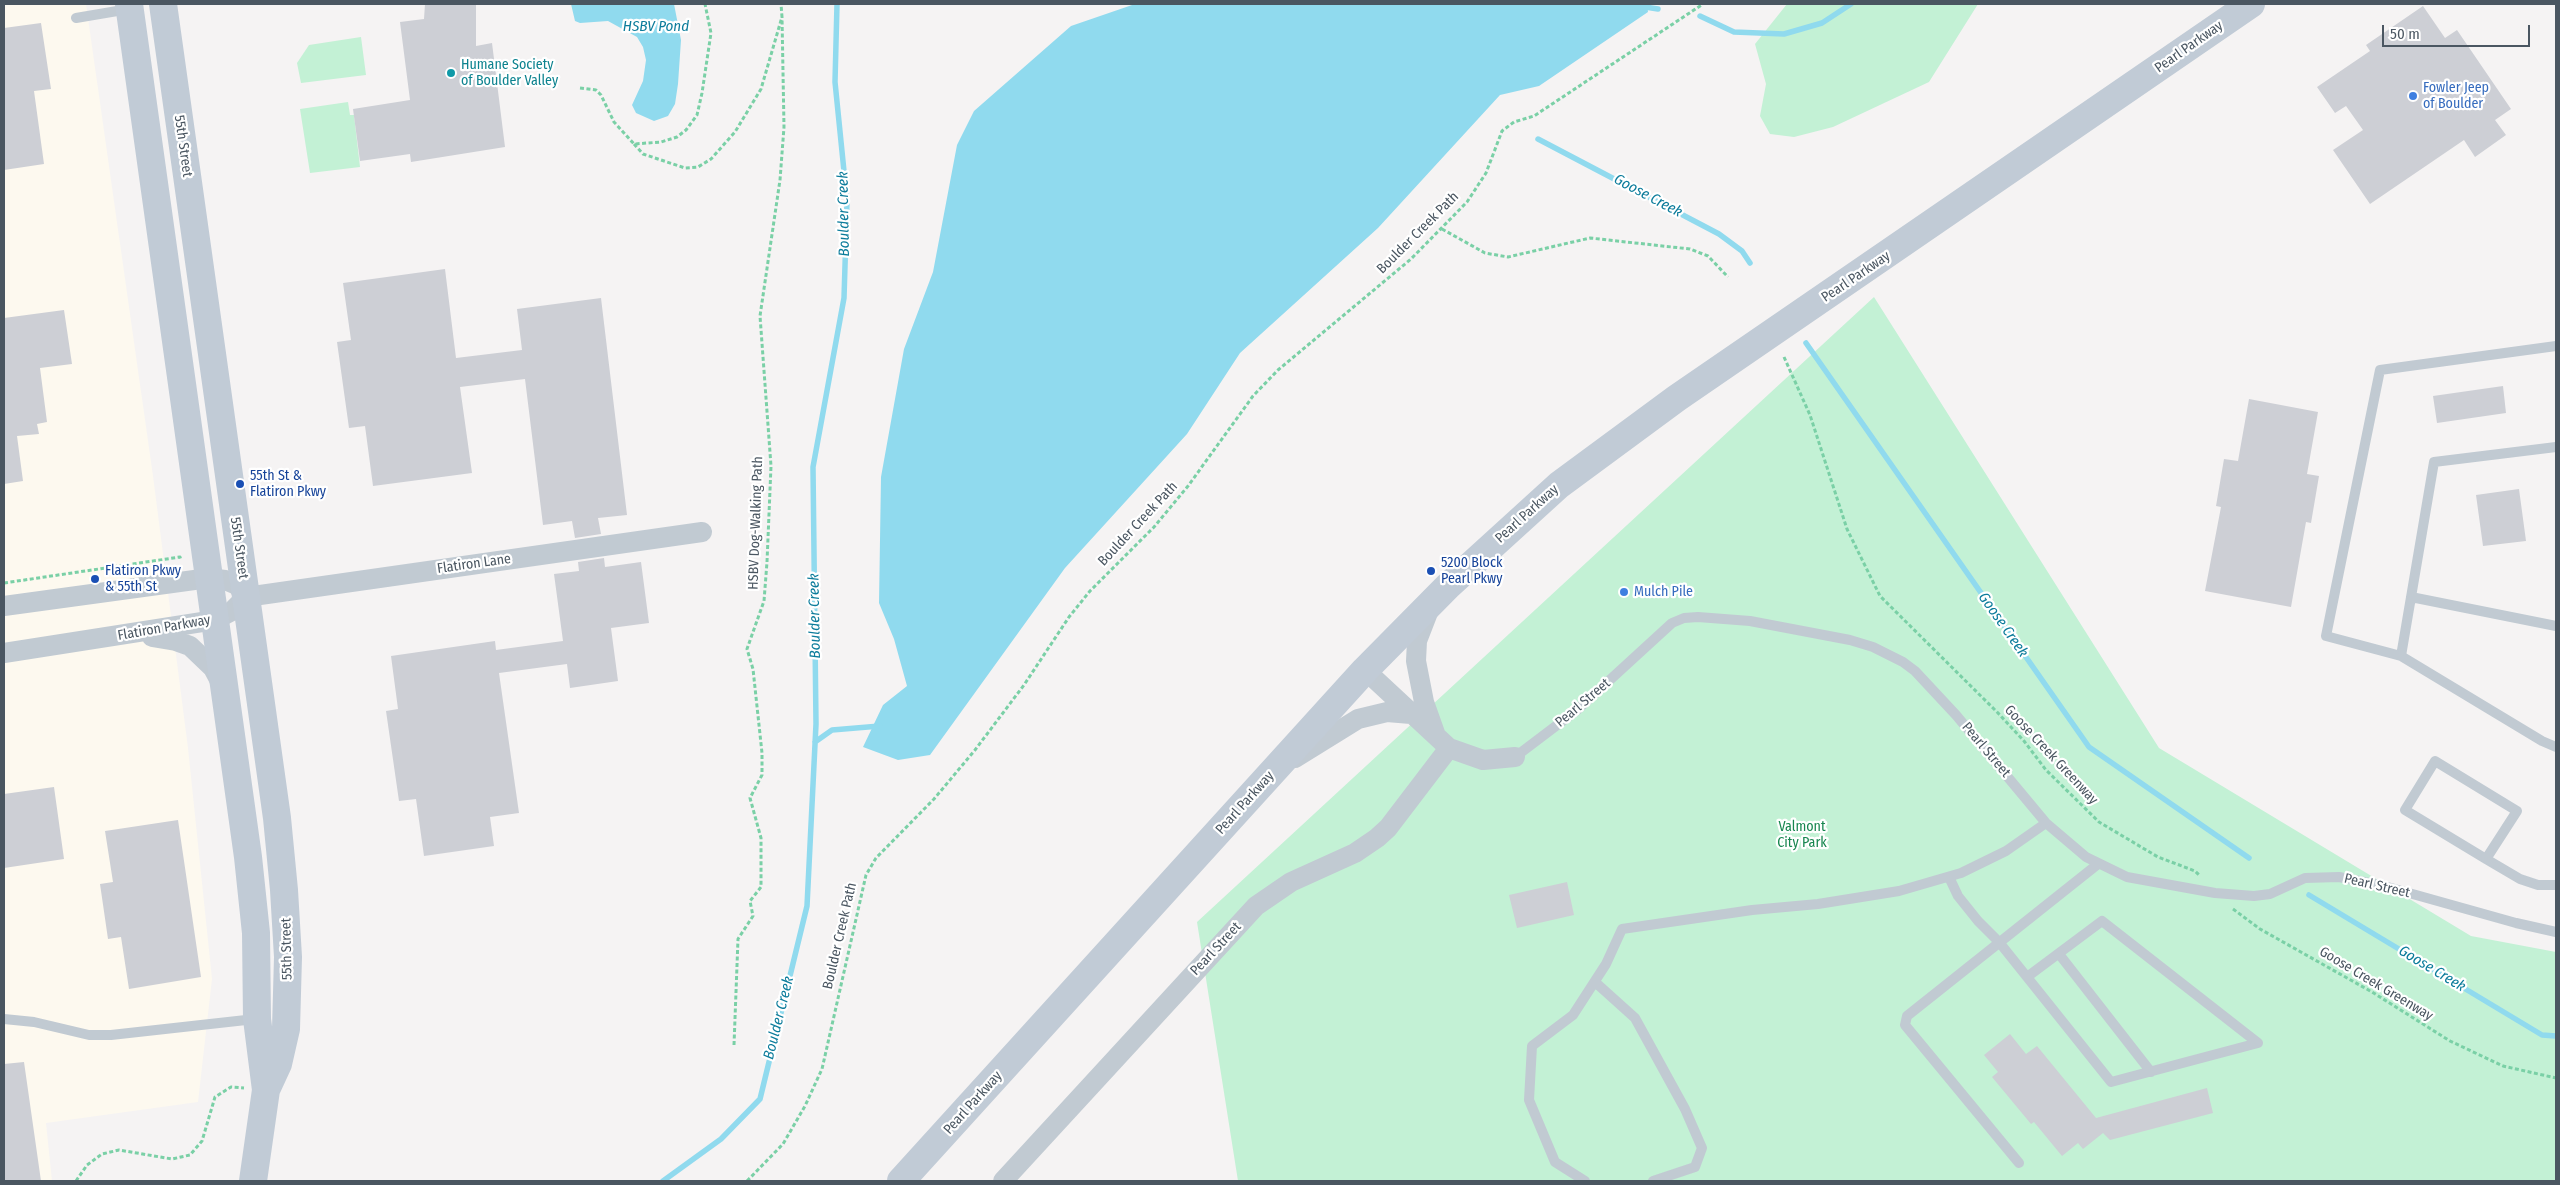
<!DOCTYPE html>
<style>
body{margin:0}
#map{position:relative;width:2560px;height:1185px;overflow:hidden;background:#f5f3f3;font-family:"Fira Sans Condensed",sans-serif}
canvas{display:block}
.frame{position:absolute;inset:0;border:5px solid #4a5661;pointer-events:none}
.scale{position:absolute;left:2382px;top:25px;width:148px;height:22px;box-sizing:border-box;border:2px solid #4a5661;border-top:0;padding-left:6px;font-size:15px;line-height:18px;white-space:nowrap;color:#4a5661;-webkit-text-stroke:4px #fff;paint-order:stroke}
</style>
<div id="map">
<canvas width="2560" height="1185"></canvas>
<div class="frame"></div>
<div class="scale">50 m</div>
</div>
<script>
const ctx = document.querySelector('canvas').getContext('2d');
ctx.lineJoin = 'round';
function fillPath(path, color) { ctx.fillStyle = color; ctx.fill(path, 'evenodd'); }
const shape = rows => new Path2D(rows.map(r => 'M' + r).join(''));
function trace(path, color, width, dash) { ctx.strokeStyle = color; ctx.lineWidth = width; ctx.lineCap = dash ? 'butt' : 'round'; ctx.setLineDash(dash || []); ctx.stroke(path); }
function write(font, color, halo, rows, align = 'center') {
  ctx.font = font + ' "Fira Sans Condensed",sans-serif'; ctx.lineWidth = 4.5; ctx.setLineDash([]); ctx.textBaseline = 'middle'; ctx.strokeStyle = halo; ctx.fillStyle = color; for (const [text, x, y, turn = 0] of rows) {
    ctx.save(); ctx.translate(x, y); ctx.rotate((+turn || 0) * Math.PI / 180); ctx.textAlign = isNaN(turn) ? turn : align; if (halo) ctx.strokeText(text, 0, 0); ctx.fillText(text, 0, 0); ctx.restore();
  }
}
const commercial = shape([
 [4,4,86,4,153,476,188,748,212,979,198,1102,46,1123,52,1181,4,1181]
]);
const green = shape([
 [1787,4,1978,4,1929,82,1833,127,1794,137,1770,134,1760,116,1766,84,1755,44],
 [361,37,366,75,301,83,297,63,309,45],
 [348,102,350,115,354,115,360,167,310,173,300,109],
 [1874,297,2159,748,2471,936,2556,952,2556,1181,1238,1181,1197,922]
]);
const water = shape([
 [571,4,674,4,681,40,678,84,675,104,668,116,654,121,636,113,632,105,643,81,646,60,643,47,637,37,608,21,580,23,575,21],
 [1135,4,1647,4,1648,12,1539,86,1500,95,1378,228,1240,353,1187,434,1065,568,930,755,898,760,863,747,883,705,907,686,894,639,879,603,881,477,904,349,933,272,957,145,974,111,1071,26]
]);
const stream = shape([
 [1626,4,1658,9],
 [1700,16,1734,32,1784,34,1822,23,1851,4],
 [1538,139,1719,234,1742,251,1750,263],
 [1806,343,2089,747,2249,858],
 [815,742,832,730,880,726],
 [2309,895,2542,1035,2556,1036],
 [663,1181,721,1139,760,1099,807,906,816,724,813,467,844,298,847,201,835,82,837,4]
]);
const building = shape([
 [425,4,476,4,476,46,492,43,505,147,411,162,410,154,360,161,353,109,410,100,400,22,424,19],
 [2423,6,2445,38,2457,30,2511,109,2495,120,2506,135,2475,157,2464,140,2370,204,2333,150,2363,130,2346,106,2335,113,2317,87,2370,51,2366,45],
 [41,23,51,89,34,91,44,164,4,170,4,28],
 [445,269,456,358,522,350,517,309,601,298,627,515,598,518,601,534,575,538,572,521,543,525,525,379,460,387,472,473,373,486,365,426,349,428,337,342,351,340,343,283],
 [64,310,72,364,40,368,47,422,37,424,39,434,17,436,23,481,4,484,4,318],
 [2503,386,2506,413,2437,423,2433,396],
 [2249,399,2318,412,2307,474,2319,476,2311,523,2306,522,2291,607,2205,591,2221,507,2216,506,2224,459,2238,461],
 [2519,489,2526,541,2483,546,2476,495],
 [604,558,605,567,641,562,649,623,611,628,618,681,570,688,567,664,499,673,519,813,490,817,494,846,424,856,416,799,399,801,386,711,398,709,391,656,495,641,496,650,563,641,554,574,579,571,578,562],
 [54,787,64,859,4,868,4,794],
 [178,820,201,977,129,989,121,937,108,939,100,884,113,882,105,831],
 [1567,882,1574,915,1517,928,1509,895],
 [2010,1034,2026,1054,2037,1046,2096,1118,2207,1088,2213,1113,2110,1140,2103,1133,2083,1149,2078,1143,2062,1156,2034,1122,2031,1124,1992,1077,1998,1072,1984,1055],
 [24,1062,41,1181,4,1181,4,1064]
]);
const path = shape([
 [580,88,596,90,601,95,614,122,634,144,661,142,677,137,686,130,697,115,702,93,711,33,705,4],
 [634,144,643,154,685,168,698,167,711,159,735,132,761,89,782,17,781,4],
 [1442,229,1485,253,1508,257,1590,238,1690,249,1708,256,1728,277],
 [1784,357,1810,415,1847,529,1880,596,1998,713,2024,741,2046,770,2099,822,2158,857,2195,871,2199,875],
 [4,583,180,557,181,560],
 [2233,909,2260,929,2372,992,2450,1041,2503,1066,2556,1078],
 [734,1045,738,939,753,916,750,901,761,887,761,838,750,798,762,775,762,753,753,669,747,649,764,601,767,562,771,466,760,316,780,180,784,127,782,17],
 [76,1181,87,1165,102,1154,119,1150,172,1159,190,1155,202,1141,215,1097,231,1087,244,1088],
 [747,1181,783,1144,805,1106,822,1069,866,875,876,858,934,799,975,750,1024,685,1069,617,1090,591,1154,527,1188,486,1253,396,1278,370,1411,259,1467,202,1486,173,1502,131,1514,122,1534,116,1703,4]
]);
const service = shape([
 [76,18,129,9],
 [2556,346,2380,370,2326,636,2401,656,2542,741,2556,747],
 [2411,597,2556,626],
 [2401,656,2434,462,2556,447],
 [1515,757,1577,710,1672,623,1684,618,1698,617,1750,621,1850,640,1873,647,1903,662,1915,671,1956,715,2046,823,2086,857,2127,877,2215,893,2254,896,2270,894,2305,878,2339,877,2384,886,2516,923,2556,932],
 [2486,859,2517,811,2435,761,2405,810,2486,859,2520,879,2538,885,2556,885],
 [1949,877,1958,896,1978,921,1999,942,2111,1082,2258,1043,2102,921,2027,977],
 [2059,954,2151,1072],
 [1595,982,1635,1018,1685,1109,1702,1148,1695,1167,1653,1181],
 [4,1019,34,1022,89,1035,111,1035,255,1019],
 [2019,1163,1905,1025,1907,1016,2098,864],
 [1585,1181,1555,1162,1529,1100,1532,1046,1573,1015,1606,964,1622,929,1752,910,1818,904,1899,891,1961,873,2006,851,2046,823]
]);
const minor = shape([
 [246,597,702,532],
 [4,606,209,578,225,580,237,585,246,597],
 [1429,610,1417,641,1416,661,1424,702,1435,733],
 [152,637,176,641,190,646,213,668,221,683],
 [4,653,215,620,232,611,246,597],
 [1365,670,1449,748,1483,760,1515,757],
 [1295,758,1358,719,1387,712,1411,714],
 [1003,1181,1256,906,1291,882,1355,853,1377,838,1388,828,1449,748]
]);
const secondary = shape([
 [129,4,248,857,256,933,257,1019,266,1090],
 [163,4,277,818,284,890,288,957,286,1029,278,1064,266,1090,253,1181],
 [901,1181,1365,670,1448,586,1559,485,1677,398,2251,4]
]);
const markers = [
 [451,73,5,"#0f9aa8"],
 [2413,96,5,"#3f7fe0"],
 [240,484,5,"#1a4fb4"],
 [1431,571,5,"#1a4fb4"],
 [95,579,5,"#1a4fb4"],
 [1624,592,5,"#3f7fe0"]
];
const streetNames = [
 ["Pearl Parkway",2189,47,-35],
 ["55th Street",183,146,82],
 ["Boulder Creek Path",1418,233,-45],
 ["Pearl Parkway",1856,277,-34],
 ["Pearl Parkway",1527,514,-42],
 ["HSBV Dog-Walking Path",756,523,-88],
 ["Boulder Creek Path",1138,524,-47],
 ["55th Street",239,548,82],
 ["Flatiron Lane",474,564,-8],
 ["Flatiron Parkway",164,628,-10],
 ["Pearl Street",1583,703,-40],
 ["Pearl Street",1986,750,50],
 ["Goose Creek Greenway",2051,755,47],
 ["Pearl Parkway",1245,803,-48],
 ["Pearl Street",2377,886,13],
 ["Boulder Creek Path",840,936,-77],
 ["55th Street",287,949,-91],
 ["Pearl Street",1216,949,-47],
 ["Goose Creek Greenway",2376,984,31],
 ["Pearl Parkway",973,1103,-48]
];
const cultureNames = [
 ["Humane Society",461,65],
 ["of Boulder Valley",461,81]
];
const shopNames = [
 ["Fowler Jeep",2423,88],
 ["of Boulder",2423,104],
 ["Mulch Pile",1634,592]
];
const transitNames = [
 ["55th St &",250,476],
 ["Flatiron Pkwy",250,492],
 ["5200 Block",1441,563],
 ["Pearl Pkwy",1441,579],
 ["Flatiron Pkwy",105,571],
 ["& 55th St",105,587]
];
const parkNames = [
 ["Valmont",1802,827],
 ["City Park",1802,843]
];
const waterNames = [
 ["HSBV Pond",656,27],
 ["Goose Creek",1648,196,28],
 ["Boulder Creek",844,214,-91],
 ["Boulder Creek",815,616,-91],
 ["Goose Creek",2003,625,55],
 ["Goose Creek",2432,969,31],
 ["Boulder Creek",779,1018,-76]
];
fillPath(commercial, '#fdf9ef');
fillPath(green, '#c3f1d5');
fillPath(water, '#90daee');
trace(stream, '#90daee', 5.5);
fillPath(building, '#cdcfd5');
trace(path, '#7ad0a6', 3, [4, 2.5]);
trace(service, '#c1cad2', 10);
trace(minor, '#c1cad2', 20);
trace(secondary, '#c1cbd6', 28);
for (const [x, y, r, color] of markers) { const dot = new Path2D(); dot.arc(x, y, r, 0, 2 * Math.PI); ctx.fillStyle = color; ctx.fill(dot); trace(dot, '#fff', 2); }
write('14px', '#4a5661', '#fff', streetNames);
write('14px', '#0d838f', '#fff', cultureNames, 'left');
write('14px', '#366cbe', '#fff', shopNames, 'left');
write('14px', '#164399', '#fff', transitNames, 'left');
write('14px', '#17864f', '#fff', parkNames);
write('italic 15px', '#0c7c9b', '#fff', waterNames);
</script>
